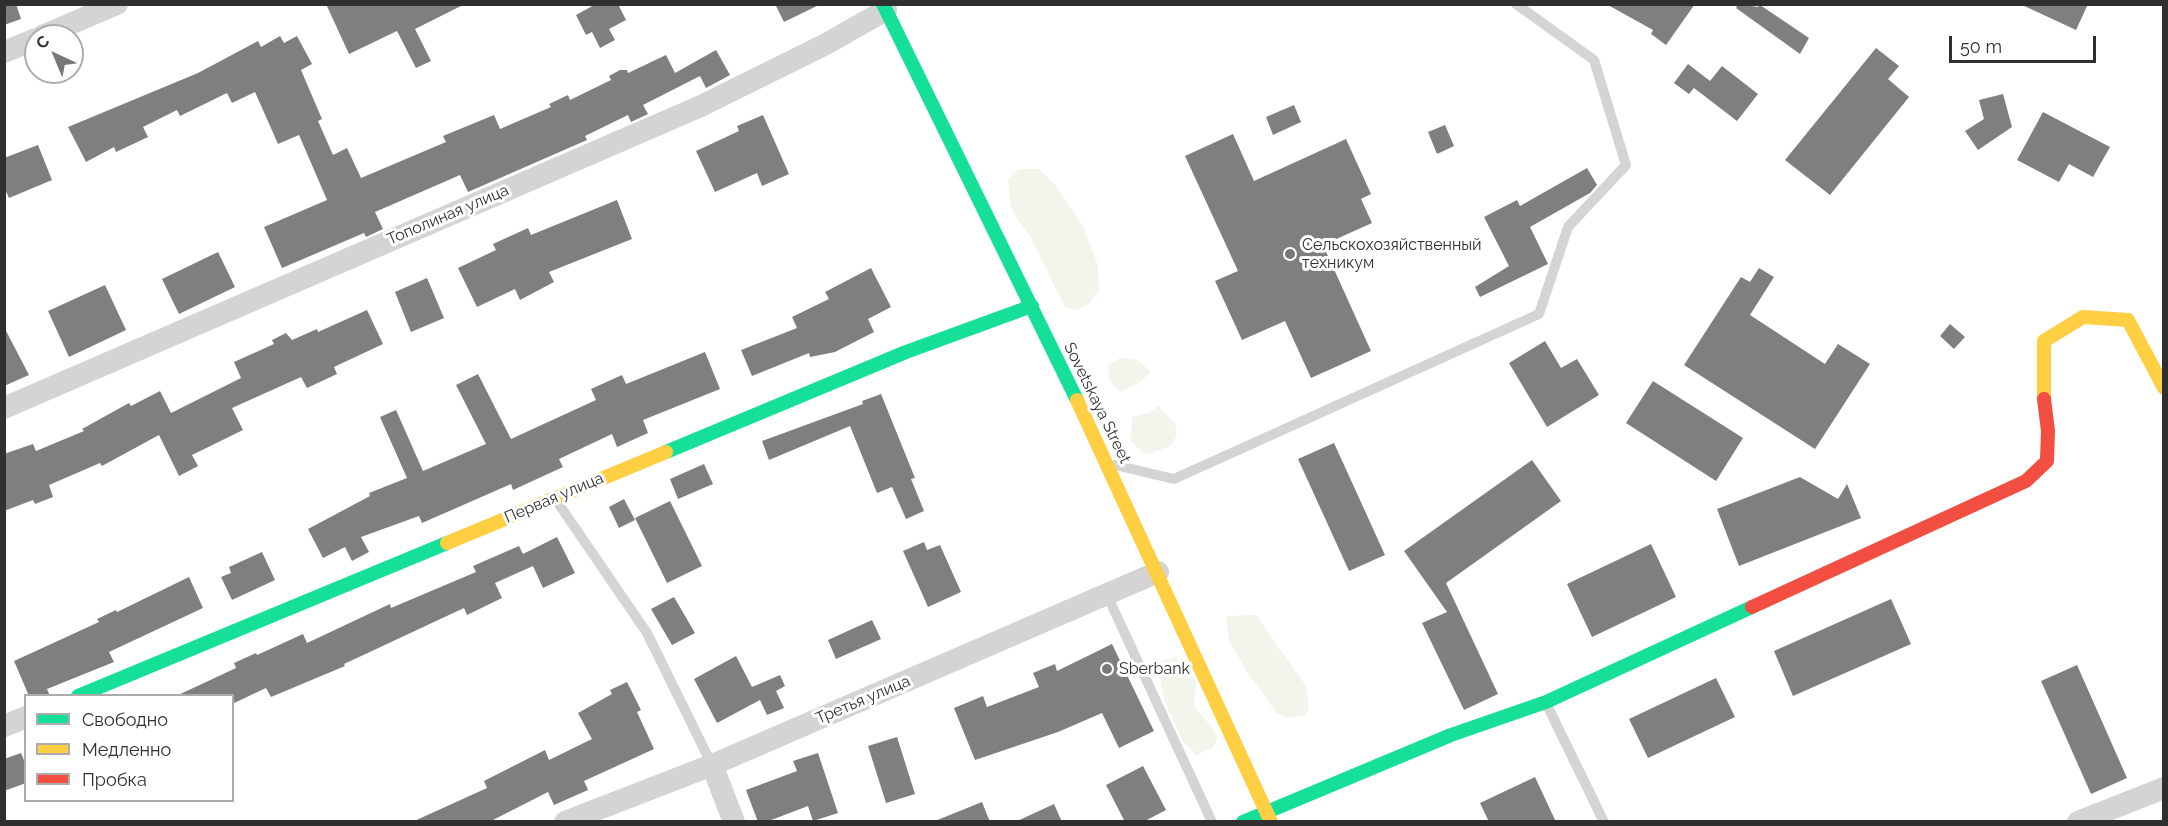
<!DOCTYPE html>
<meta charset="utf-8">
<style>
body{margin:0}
#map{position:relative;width:2168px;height:826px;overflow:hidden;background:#fff;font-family:Raleway,sans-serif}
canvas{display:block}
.frame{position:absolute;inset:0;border:6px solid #2f2f2f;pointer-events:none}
.legend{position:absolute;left:24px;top:694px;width:210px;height:108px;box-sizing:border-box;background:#fff;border:2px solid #acacac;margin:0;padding:8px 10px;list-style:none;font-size:18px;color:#2f2f2f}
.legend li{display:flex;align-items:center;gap:12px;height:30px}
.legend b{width:30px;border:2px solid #acacac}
.north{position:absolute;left:24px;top:24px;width:60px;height:60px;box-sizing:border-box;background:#fff;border:2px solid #acacac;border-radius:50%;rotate:316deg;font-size:16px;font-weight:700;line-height:24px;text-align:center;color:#2f2f2f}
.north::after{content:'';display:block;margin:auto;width:21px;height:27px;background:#787878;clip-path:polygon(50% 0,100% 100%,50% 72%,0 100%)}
.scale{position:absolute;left:1949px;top:36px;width:147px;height:27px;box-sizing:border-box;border:3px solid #2f2f2f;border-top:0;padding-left:8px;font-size:18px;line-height:21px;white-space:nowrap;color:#2f2f2f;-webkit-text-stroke:4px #fff;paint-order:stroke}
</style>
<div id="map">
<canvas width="2168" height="826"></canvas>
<div class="frame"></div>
<ul class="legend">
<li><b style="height:8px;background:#16e098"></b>Свободно</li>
<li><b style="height:8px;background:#ffcf43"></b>Медленно</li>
<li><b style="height:8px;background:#f24e42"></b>Пробка</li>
</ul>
<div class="north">С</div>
<div class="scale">50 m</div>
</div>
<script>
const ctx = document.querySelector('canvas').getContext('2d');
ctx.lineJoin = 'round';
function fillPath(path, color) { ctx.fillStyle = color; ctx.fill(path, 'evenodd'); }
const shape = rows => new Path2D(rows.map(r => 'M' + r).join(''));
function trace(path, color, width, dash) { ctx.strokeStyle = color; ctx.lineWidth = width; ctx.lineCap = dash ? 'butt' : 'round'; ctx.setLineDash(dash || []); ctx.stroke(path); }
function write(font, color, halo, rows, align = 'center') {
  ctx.font = font + ' Raleway,sans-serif'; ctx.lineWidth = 6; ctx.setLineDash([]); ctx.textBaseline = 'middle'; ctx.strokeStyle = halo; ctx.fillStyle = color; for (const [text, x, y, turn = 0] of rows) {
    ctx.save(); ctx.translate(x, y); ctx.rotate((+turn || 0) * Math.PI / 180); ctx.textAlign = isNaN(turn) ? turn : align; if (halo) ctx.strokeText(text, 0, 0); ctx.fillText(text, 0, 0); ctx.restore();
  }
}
const green = shape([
 [1019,169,1039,169,1055,185,1083,226,1098,266,1099,291,1089,304,1077,310,1065,308,1031,238,1011,209,1008,179],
 [1120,358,1138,360,1151,372,1138,384,1120,392,1110,380,1108,366],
 [1159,406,1176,425,1176,437,1170,446,1146,455,1131,441,1132,417,1148,413],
 [1256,615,1306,686,1309,709,1305,715,1287,718,1277,713,1249,675,1229,641,1226,616],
 [1176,657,1196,682,1194,705,1218,736,1213,748,1196,755,1181,739,1164,699,1157,663]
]);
const building = shape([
 [4,4,16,4,21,19,4,25],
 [326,4,465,4,415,29,431,61,416,68,397,31,349,54],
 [596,4,618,4,626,20,609,29,615,40,600,48,592,32,586,35,576,15],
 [775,4,821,4,784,22],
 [1606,4,1695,4,1666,45,1651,34,1653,30],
 [1738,4,1758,7,1760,5,1809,38,1800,54,1736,8],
 [2020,4,2088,4,2076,30],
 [280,36,284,43,297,36,312,64,301,70,322,119,318,121,333,155,347,148,361,178,446,142,443,136,494,115,500,129,551,107,549,104,568,95,570,100,611,80,609,76,620,70,627,70,628,73,666,55,675,73,716,50,730,75,706,88,700,76,643,105,648,114,631,122,628,115,585,136,587,140,468,192,460,175,375,212,383,229,366,237,364,233,282,268,264,227,327,200,299,135,278,144,255,92,232,103,227,93,180,116,177,110,143,127,148,137,116,152,114,147,86,162,68,127,198,73,258,41,261,47],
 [1876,48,1899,66,1888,79,1909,97,1830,195,1785,160],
 [1688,64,1710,81,1722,66,1758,94,1737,121,1694,88,1689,94,1674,83],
 [2003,94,2012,127,1978,150,1965,131,1984,119,1979,100],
 [1294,105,1301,122,1273,135,1266,117],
 [2043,112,2110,147,2093,177,2069,164,2059,182,2017,160],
 [763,115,789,174,762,186,757,173,715,192,696,151,739,131,737,126],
 [1445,125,1454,146,1437,154,1428,132],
 [1233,134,1254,181,1346,139,1371,194,1361,199,1372,223,1323,245,1371,351,1311,378,1285,321,1242,340,1215,281,1238,271,1185,156],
 [38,145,52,180,9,198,4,187,4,158],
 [1587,168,1597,185,1590,193,1530,227,1548,264,1480,297,1475,287,1509,266,1484,217,1517,200,1520,206],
 [617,200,632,239,549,272,554,282,520,300,515,289,477,307,458,268,496,250,493,244,528,228,531,235],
 [218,252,235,287,179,314,162,279],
 [871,268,891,307,868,319,874,332,835,352,810,357,809,353,752,376,741,350,797,328,792,317,829,299,825,292],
 [1759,268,1774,277,1750,315,1825,364,1838,344,1870,364,1815,449,1684,365,1741,277,1750,282],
 [427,278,444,318,411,332,395,292],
 [105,285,126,330,69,357,48,311],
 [367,310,383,344,334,367,337,374,307,388,301,377,232,408,243,430,192,455,198,466,179,476,159,435,102,466,100,463,49,485,53,497,35,504,33,500,4,511,4,454,33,444,36,451,84,431,82,429,129,403,131,406,160,391,171,413,241,378,234,362,274,344,272,340,286,333,292,340,317,329,318,332],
 [1950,324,1965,337,1954,349,1940,336],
 [4,327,29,375,4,386],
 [1545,341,1561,368,1577,359,1599,395,1547,427,1509,363],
 [705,352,720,389,643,420,648,433,617,447,612,434,559,459,563,467,513,490,511,484,422,523,419,516,361,537,369,552,352,561,345,547,323,558,308,529,370,496,369,493,407,478,380,417,396,410,423,471,486,444,456,385,478,374,511,439,596,400,591,389,622,375,626,384],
 [1653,381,1743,438,1716,481,1626,423],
 [881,394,915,478,911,479,924,511,906,519,892,487,877,493,850,426,769,460,762,441,863,404,862,401],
 [1334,443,1385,555,1349,571,1298,459],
 [1532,460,1561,501,1446,583,1498,694,1464,710,1422,623,1447,612,1404,551],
 [704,464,713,484,678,499,670,479],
 [1800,477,1838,499,1847,484,1861,518,1739,566,1717,509],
 [624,499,635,520,619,528,609,507],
 [670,501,702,566,667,583,635,518],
 [557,537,575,573,543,588,533,566,495,583,502,598,467,615,464,608,344,664,345,666,271,697,266,688,232,704,232,696,176,696,236,668,234,663,256,653,257,655,303,634,307,643,390,604,391,608,476,572,473,566,519,546,523,554],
 [924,542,927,550,940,545,961,592,928,607,903,551],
 [1651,544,1676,597,1592,637,1567,584],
 [262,552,275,580,232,600,221,577,231,573,229,567],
 [189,577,203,608,109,652,114,662,47,689,50,696,29,696,14,661,99,622,97,619,116,610,117,612],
 [674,597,695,633,672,645,651,609],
 [1891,599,1911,644,1793,696,1774,651],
 [872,620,881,639,836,659,828,640],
 [1112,644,1154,731,1119,748,1102,713,1058,732,975,760,954,708,983,696,987,707,1039,687,1033,673,1055,664,1057,671],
 [736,656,752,687,780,675,785,686,776,691,784,708,767,715,760,700,717,723,694,679],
 [2077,665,2127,778,2091,794,2041,681],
 [1716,678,1735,717,1648,758,1629,719],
 [627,682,641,710,637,712,654,749,584,781,588,790,554,805,548,792,489,822,412,822,487,788,484,781,545,750,549,760,592,739,578,713,612,694,610,690],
 [897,737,915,794,886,803,868,746],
 [21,753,26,765,26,783,4,791,4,759],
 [818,753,838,813,813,821,808,806,766,822,758,822,746,790,797,771,793,761],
 [1143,766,1166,810,1143,822,1125,822,1106,785],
 [1535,777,1556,822,1489,822,1480,803],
 [982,802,990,822,935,822,935,821],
 [1054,804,1062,822,1015,822]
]);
const lane = shape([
 [1115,465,1174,479,1539,314,1568,227,1626,165,1594,60,1516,4],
 [556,500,647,633,712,765],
 [1107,595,1212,822],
 [1546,703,1604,822]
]);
const street = shape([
 [42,36,117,4],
 [4,52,36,39],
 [4,408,701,106,826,44,886,10],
 [4,726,26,717],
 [712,765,734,822],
 [565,822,712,765,1158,572],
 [2078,822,2164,788]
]);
const fast = shape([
 [883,4,1077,400],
 [666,452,906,352,1032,306],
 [78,696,447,543],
 [1243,822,1451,735,1546,702,1752,607]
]);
const slow = shape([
 [2044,399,2044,341,2083,317,2128,320,2164,388],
 [1077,400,1271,822],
 [447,543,666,452]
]);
const jam = shape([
 [1752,607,2026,481,2047,461,2048,431,2044,399]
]);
const markers = [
 [1290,254,6,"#787878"],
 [1107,669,6,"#787878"]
];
const streetNames = [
 ["Тополиная улица",448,215,-23],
 ["Sovetskaya Street",1097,403,64],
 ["Первая улица",554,498,-23],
 ["Третья улица",863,700,-23]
];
const poiNames = [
 ["Сельскохозяйственный",1302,245],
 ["техникум",1302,263],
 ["Sberbank",1119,669]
];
fillPath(green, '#f2f5ec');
fillPath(building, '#7f7f7f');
trace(lane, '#d4d4d4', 10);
trace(street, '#d4d4d4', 22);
trace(fast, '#16e098', 14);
trace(slow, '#ffcf43', 14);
trace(jam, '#f24e42', 14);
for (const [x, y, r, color] of markers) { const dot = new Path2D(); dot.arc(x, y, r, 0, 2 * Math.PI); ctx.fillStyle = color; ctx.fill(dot); trace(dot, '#fff', 2); }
write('16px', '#2f2f2f', '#fff', streetNames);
write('16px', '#2f2f2f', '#fff', poiNames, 'left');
</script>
